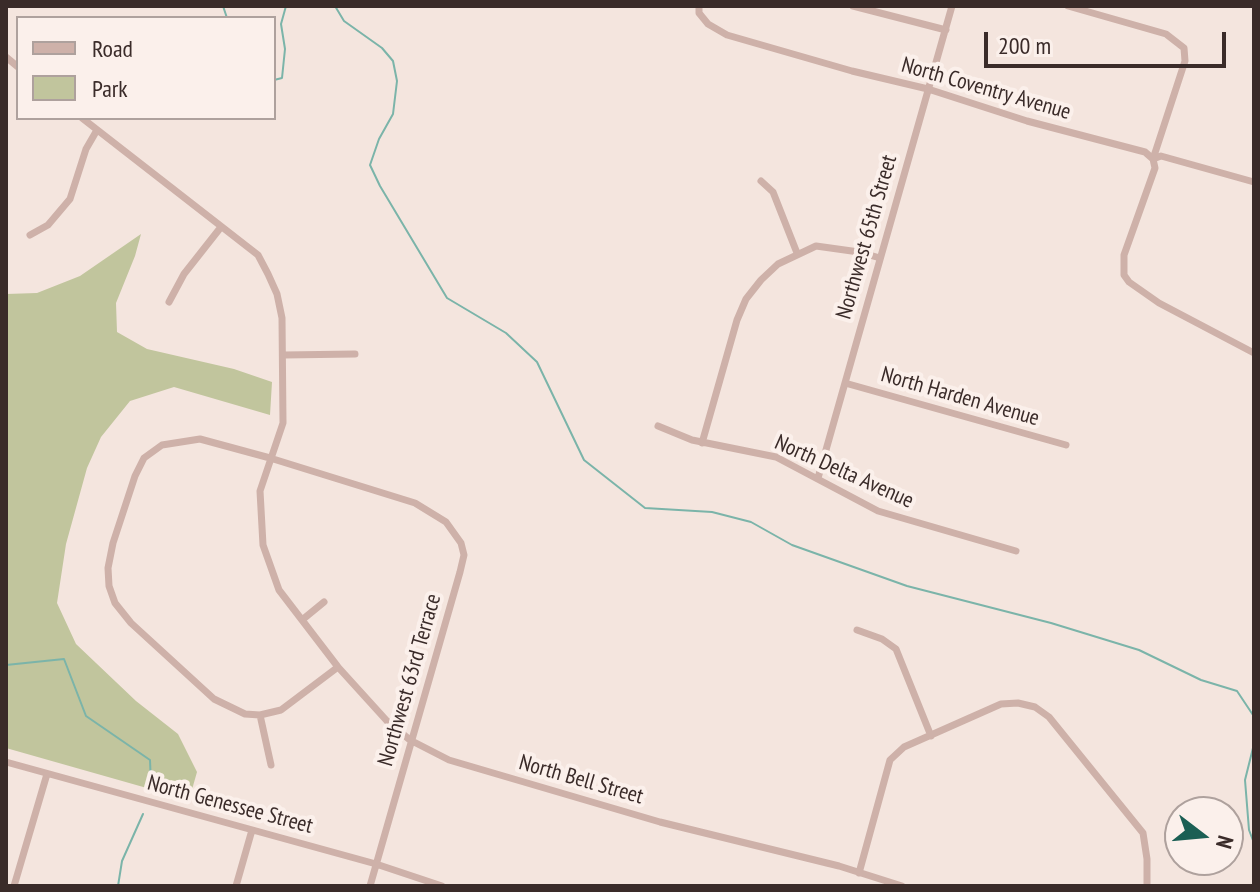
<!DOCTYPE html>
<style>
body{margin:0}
#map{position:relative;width:1260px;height:892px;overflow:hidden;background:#f4e5de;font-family:"PT Sans Narrow",sans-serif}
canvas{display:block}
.frame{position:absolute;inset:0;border:8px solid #3a2b29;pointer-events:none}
.legend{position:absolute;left:16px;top:16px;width:260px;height:104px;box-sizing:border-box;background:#fbf0eb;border:2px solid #aea19d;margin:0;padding:10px 14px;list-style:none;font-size:24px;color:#3a2b29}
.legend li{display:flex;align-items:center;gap:16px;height:40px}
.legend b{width:40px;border:2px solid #aea19d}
.north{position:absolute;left:1164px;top:796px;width:80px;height:80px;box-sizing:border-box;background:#fbf0eb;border:2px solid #aea19d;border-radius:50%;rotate:106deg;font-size:22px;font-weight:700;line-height:32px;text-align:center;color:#3a2b29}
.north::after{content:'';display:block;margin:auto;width:28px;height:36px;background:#1b5f54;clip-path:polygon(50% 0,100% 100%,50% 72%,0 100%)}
.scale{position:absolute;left:984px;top:32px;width:242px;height:36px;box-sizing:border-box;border:4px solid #3a2b29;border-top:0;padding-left:10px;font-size:24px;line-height:28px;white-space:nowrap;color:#3a2b29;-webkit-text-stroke:6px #fbf0eb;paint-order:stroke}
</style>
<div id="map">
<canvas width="1260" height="892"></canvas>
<div class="frame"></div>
<ul class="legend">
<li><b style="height:10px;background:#ceb1a9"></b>Road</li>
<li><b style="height:22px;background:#c1c59d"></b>Park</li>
</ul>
<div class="north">N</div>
<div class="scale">200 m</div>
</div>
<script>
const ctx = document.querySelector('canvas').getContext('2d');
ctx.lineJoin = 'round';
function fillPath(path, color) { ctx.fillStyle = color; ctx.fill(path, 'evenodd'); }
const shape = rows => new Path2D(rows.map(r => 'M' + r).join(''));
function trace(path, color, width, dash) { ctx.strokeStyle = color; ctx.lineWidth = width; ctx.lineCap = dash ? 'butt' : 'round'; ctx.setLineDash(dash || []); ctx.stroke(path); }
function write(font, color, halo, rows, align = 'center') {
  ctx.font = font + ' "PT Sans Narrow",sans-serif'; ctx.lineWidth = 8; ctx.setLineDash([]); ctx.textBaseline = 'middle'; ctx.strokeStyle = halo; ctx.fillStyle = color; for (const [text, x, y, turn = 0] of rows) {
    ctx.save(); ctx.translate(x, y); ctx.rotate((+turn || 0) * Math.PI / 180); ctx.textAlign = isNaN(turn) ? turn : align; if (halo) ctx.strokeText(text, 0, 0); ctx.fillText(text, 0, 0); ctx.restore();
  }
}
const green = shape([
 [141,234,135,256,116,303,117,332,147,349,234,369,272,382,270,415,174,387,130,401,101,437,87,468,66,544,57,603,76,644,136,701,178,734,197,772,189,800,6,748,6,294,37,293,80,276]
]);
const stream = shape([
 [223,6,227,18],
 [335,6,344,21,382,48,393,61,397,81,393,114,379,139,370,165,380,186,447,298,506,333,537,362,584,460,645,508,712,512,751,522,792,545,907,586,1051,623,1139,650,1201,680,1237,691,1253,715,1254,728],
 [274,80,282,78,285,49,281,24,286,6],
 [6,665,64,659,86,716,150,760,151,785],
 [1254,744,1245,780,1249,830,1254,843],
 [118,886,122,861,143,814]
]);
const minor = shape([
 [699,6,699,13,708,24,727,35,852,71,928,89,1027,121,1145,152,1153,159,1161,156,1254,182],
 [853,6,946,30],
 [1068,6,1166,34,1184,48,1185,61,1153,159,1155,168,1124,255,1124,275,1129,282,1159,303,1254,353],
 [6,57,18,67],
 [82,118,258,255,268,274,277,294,282,318,283,423,260,491,263,545,279,590,338,667,387,721,410,740,449,760,660,822,839,866,902,886],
 [761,181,773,192,797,253],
 [30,235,48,225,70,199,86,149,97,130],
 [169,302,184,274,221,227],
 [284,355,355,354],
 [845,383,1066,445],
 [658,426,692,440,776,457,878,511,1016,551],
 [702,443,737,320,746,299,761,280,778,264,816,246,859,252,880,258],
 [818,478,952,6],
 [302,620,324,602],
 [857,630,882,639,896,649,931,736],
 [338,667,281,710,260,715,245,714,214,699,131,623,115,603,109,586,108,568,113,543,135,476,144,458,162,445,200,439,270,458,415,503,446,522,461,543,464,555,460,572,370,886],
 [260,715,271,765],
 [6,762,376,864,442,886],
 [859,873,890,760,904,747,1001,704,1018,703,1035,707,1049,717,1143,833,1147,859,1147,886],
 [14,886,47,774],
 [236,886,252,830]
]);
const streetNames = [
 ["North Coventry Avenue",986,89,16],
 ["Northwest 65th Street",867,237,-74],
 ["North Harden Avenue",960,397,16],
 ["North Delta Avenue",844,472,24],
 ["Northwest 63rd Terrace",410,680,-74],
 ["North Bell Street",581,780,16],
 ["North Genessee Street",230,805,15]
];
fillPath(green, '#c1c59d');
trace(stream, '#7bb4a9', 2);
trace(minor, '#ceb1a9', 7);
write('22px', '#3a2b29', '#fbf0eb', streetNames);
</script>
